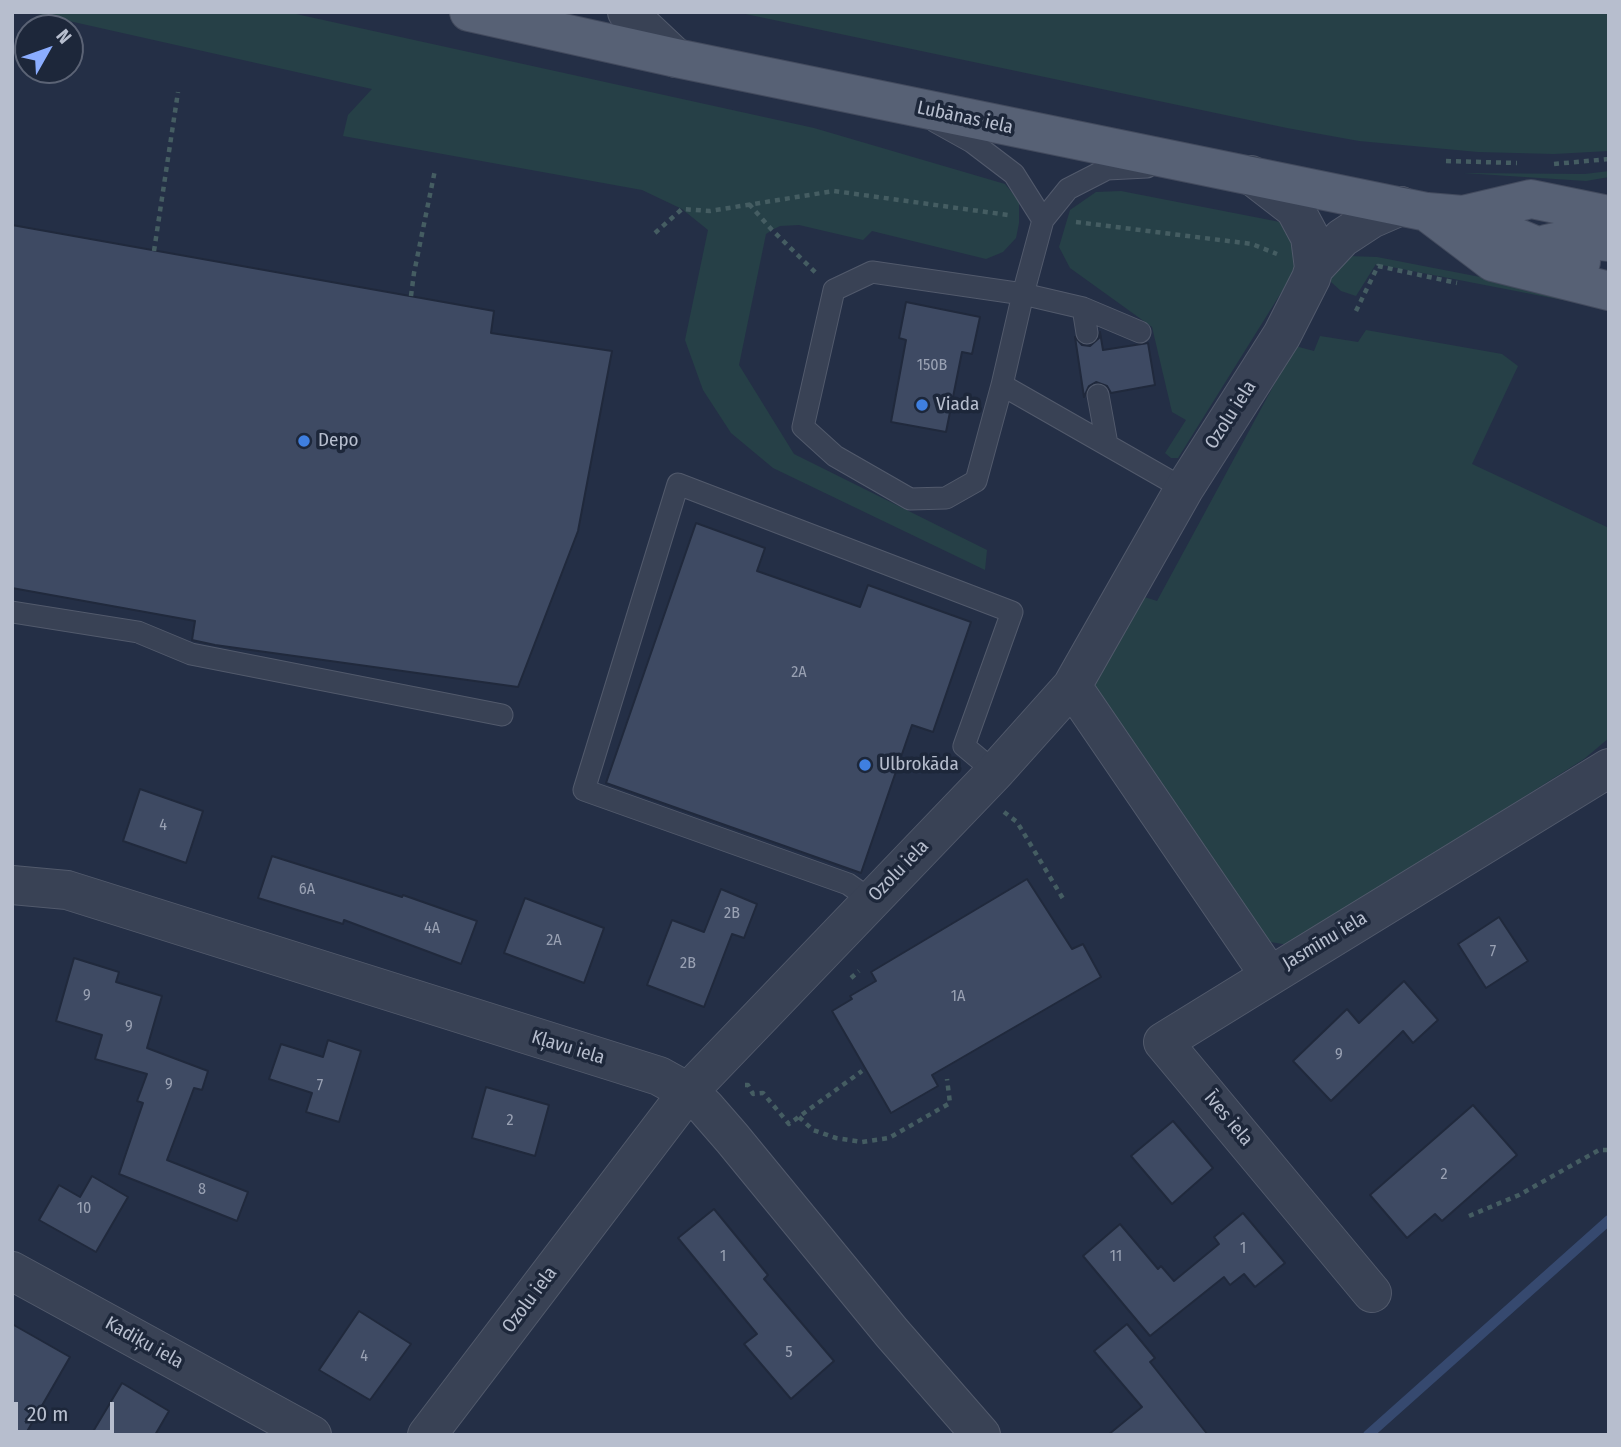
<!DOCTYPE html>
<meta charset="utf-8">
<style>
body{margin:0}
#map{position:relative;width:1621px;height:1447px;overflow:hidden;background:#242f46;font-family:"Fira Sans Condensed",sans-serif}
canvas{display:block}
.frame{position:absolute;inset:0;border:14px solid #b7bece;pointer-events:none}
.north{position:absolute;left:14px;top:14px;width:70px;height:70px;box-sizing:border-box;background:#1d273a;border:2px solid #5b6375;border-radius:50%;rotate:50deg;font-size:19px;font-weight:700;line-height:28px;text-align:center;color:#b7bece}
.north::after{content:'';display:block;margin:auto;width:24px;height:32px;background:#8badff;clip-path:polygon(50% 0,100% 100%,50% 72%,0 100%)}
.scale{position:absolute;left:14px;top:1402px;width:100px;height:32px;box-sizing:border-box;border:4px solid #b7bece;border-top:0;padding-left:9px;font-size:21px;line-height:24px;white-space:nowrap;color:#b7bece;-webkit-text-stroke:5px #1d273a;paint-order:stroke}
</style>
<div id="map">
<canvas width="1621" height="1447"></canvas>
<div class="frame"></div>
<div class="north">N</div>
<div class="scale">20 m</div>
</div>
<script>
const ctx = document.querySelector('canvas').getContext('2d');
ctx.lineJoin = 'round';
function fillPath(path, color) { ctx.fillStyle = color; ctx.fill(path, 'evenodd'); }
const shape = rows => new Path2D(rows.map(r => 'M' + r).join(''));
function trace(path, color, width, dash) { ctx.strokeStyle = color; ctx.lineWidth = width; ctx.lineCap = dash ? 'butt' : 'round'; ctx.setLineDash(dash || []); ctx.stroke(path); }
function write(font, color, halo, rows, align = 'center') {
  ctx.font = font + ' "Fira Sans Condensed",sans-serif'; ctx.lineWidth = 7; ctx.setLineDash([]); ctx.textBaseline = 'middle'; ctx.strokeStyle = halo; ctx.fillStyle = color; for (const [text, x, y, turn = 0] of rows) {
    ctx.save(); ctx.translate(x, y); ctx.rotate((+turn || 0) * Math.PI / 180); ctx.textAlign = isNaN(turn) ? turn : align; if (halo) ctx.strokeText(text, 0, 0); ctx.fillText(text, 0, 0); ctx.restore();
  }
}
const green = shape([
 [29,12,287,12,814,128,1005,184,1019,201,1019,223,1016,238,1003,252,986,259,872,231,863,240,799,225,780,226,772,230,766,234,739,365,794,454,987,550,985,570,773,468,731,433,703,390,685,340,708,230,682,209,642,190,343,136,348,115,372,89],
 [736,12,1609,12,1609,151,1554,154,1478,152,1359,141,1287,128],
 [1609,171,1609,177,1586,181,1463,173,1585,174],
 [1121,191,1280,222,1296,248,1294,272,1178,458,1171,458,1165,453,1186,420,1172,412,1152,327,1070,268,1059,247,1070,210,1096,192],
 [1348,256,1377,257,1609,302,1609,309,1376,264,1356,296,1341,291,1331,282,1330,271],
 [1366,330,1502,354,1518,366,1472,464,1609,528,1609,738,1584,759,1289,945,1264,941,1096,690,1095,675,1141,596,1157,601,1295,346,1314,351,1320,336,1358,342]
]);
const stream = shape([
 [1368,1435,1609,1220]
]);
const building = shape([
 [12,225,494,311,491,333,612,351,578,531,518,687,215,645,192,640,195,621,12,588,12,225],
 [906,302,980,317,972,354,962,352,946,432,891,422,906,340,899,338,906,302],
 [1100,332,1103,350,1148,343,1155,385,1111,393,1107,386,1096,382,1089,386,1084,397,1075,337,1082,345,1090,346,1099,338,1100,332],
 [696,523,765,548,757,571,860,607,868,585,971,622,933,732,912,725,861,873,606,783,696,523],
 [140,789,203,811,186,863,123,841,140,789],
 [272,856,402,897,403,895,477,921,461,964,344,920,343,924,258,898,272,856],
 [1027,879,1072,949,1083,944,1101,977,932,1075,938,1086,891,1113,832,1011,852,999,850,996,876,981,871,972,1027,879],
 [721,889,757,904,744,938,732,934,704,1007,647,985,672,920,704,932,721,889],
 [525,898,604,928,584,983,504,953,525,898],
 [1499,917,1528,961,1486,988,1458,944,1499,917],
 [74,958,119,972,116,982,162,996,147,1048,208,1071,202,1090,194,1088,167,1160,248,1192,237,1221,119,1174,143,1103,137,1101,147,1074,95,1059,102,1035,56,1021,74,958],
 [1404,981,1438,1020,1413,1043,1403,1031,1331,1101,1293,1061,1347,1009,1359,1023,1404,981],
 [328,1040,361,1051,339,1122,306,1112,312,1093,269,1079,281,1044,323,1057,328,1040],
 [486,1087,549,1105,535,1156,472,1138,486,1087],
 [1473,1105,1517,1155,1442,1221,1435,1214,1407,1238,1370,1195,1473,1105],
 [1173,1121,1213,1168,1172,1204,1131,1156,1173,1121],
 [92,1176,128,1197,96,1252,39,1220,59,1185,80,1197,92,1176],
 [714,1209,768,1275,764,1279,834,1361,791,1399,744,1344,757,1334,678,1238,714,1209],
 [1243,1213,1285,1263,1255,1287,1244,1274,1230,1285,1224,1277,1150,1336,1083,1256,1120,1224,1158,1269,1161,1266,1174,1281,1219,1244,1214,1237,1243,1213],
 [359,1311,411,1344,370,1400,319,1370,359,1311],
 [12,1324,70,1357,25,1435,12,1435,12,1324],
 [1127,1324,1155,1358,1150,1362,1208,1435,1108,1435,1142,1407,1094,1351,1127,1324],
 [122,1383,169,1411,155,1435,91,1435,122,1383]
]);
const path = shape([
 [1446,161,1517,163],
 [1554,164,1609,159],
 [749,204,772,230,816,273],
 [1076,222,1252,244,1277,254],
 [655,233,682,209,710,211,834,191,1008,215],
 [154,251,178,92],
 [411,296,414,273,435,170],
 [1356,311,1378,266,1457,283],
 [1004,812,1017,822,1065,902],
 [851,978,859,971],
 [745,1085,748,1085,753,1094,763,1093,789,1124,862,1071],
 [799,1117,813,1130,836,1138,862,1142,889,1138,950,1103,947,1079],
 [1469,1216,1519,1195,1599,1150,1609,1150]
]);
const service = shape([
 [936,122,972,142,1014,174,1043,220],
 [1083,308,1087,333],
 [1140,332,1083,308,1023,294,872,272,834,290,803,427,835,456,910,499,946,498,976,481,1002,385,1023,294,1043,220,1068,189,1107,169,1147,167],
 [1002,385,1184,489],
 [1098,395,1107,444],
 [12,612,138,632,191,654,502,715],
 [874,896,858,891,848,884,584,790,678,484,1012,612,964,746,995,772]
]);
const minor = shape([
 [627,12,676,58],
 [1314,268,1342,238,1371,219,1401,206],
 [1072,686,1270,976,1609,768],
 [12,885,67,890,659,1076,688,1092,705,1107,732,1138,892,1333,981,1435],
 [1270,976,1163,1042,1372,1293],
 [12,1271,312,1435],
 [427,1435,688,1092,995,772,1072,686,1184,489,1282,335,1311,278,1314,268,1310,237,1295,209,1251,175]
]);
const primary = shape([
 [469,12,676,58,1427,212,1463,215,1531,199,1609,215],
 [1427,212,1493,262,1609,291],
 [1463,215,1537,246,1581,262],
 [1546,244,1574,238,1609,242]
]);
const markers = [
 [922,405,7,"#3f7fe0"],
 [304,441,7,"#3f7fe0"],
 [865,765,7,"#3f7fe0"]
];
const numberNames = [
 ["150B",932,366],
 ["2A",799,673],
 ["4",163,826],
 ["6A",307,890],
 ["2B",732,914],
 ["4A",432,929],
 ["2A",554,941],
 ["7",1493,952],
 ["2B",688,964],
 ["9",87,996],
 ["1A",958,997],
 ["9",129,1027],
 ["9",1339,1055],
 ["9",169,1085],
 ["7",320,1086],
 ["2",510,1121],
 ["2",1444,1175],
 ["8",202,1190],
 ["10",84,1209],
 ["1",1243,1249],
 ["1",723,1257],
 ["11",1116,1257],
 ["5",789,1353],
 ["4",364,1357]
];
const streetNames = [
 ["Lubānas iela",965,118,12],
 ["Ozolu iela",1231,415,-57],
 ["Ozolu iela",899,871,-46],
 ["Jasmīnu iela",1325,941,-31],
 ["Kļavu iela",568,1048,17],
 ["Īves iela",1228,1119,50],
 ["Ozolu iela",530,1300,-53],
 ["Kadiķu iela",144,1343,29]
];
const poiNames = [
 ["Viada",936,405],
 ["Depo",318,441],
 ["Ulbrokāda",879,765]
];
fillPath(green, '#264047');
trace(stream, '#36496f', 10);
fillPath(building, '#3e4a63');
trace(building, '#20293c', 2);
trace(service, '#525a6c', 23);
trace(minor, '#525a6c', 40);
trace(primary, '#434b5e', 40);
trace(path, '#455d62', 4.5, [5, 5]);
trace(service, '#394255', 21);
trace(minor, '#394255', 38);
trace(primary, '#576175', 38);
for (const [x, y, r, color] of markers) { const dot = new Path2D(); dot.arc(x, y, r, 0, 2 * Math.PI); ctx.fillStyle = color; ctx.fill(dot); trace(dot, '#1d273a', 2.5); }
write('16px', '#99a1b3', null, numberNames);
write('19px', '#b7bece', '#1d273a', streetNames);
write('19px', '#b7bece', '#1d273a', poiNames, 'left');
</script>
